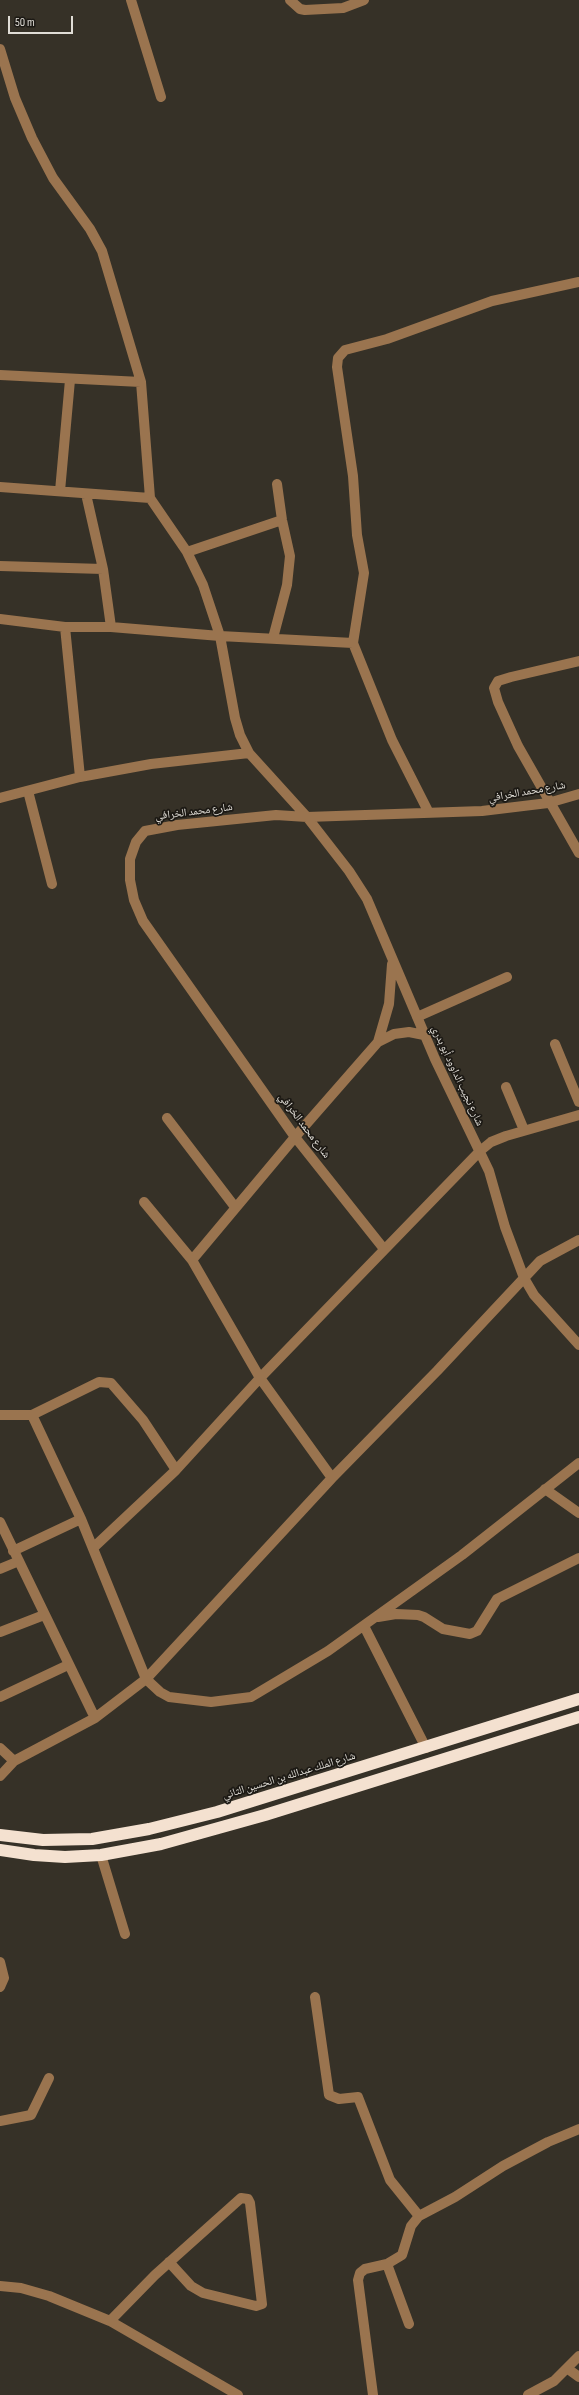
<!DOCTYPE html>
<meta charset="utf-8">
<style>
body{margin:0}
#map{position:relative;width:579px;height:2395px;overflow:hidden;background:#363127;font-family:"Sofia Sans Condensed",sans-serif}
canvas{display:block}
.scale{position:absolute;left:8px;top:16px;width:65px;height:18px;box-sizing:border-box;border:2px solid #e0ddd6;border-top:0;padding-left:5px;font-size:12px;line-height:14px;white-space:nowrap;color:#e0ddd6;-webkit-text-stroke:3px #1c1914;paint-order:stroke}
</style>
<div id="map">
<canvas width="579" height="2395"></canvas>
<div class="scale">50 m</div>
</div>
<script>
const ctx = document.querySelector('canvas').getContext('2d');
ctx.lineJoin = 'round';
const shape = rows => new Path2D(rows.map(r => 'M' + r).join(''));
function trace(path, color, width, dash) { ctx.strokeStyle = color; ctx.lineWidth = width; ctx.lineCap = dash ? 'butt' : 'round'; ctx.setLineDash(dash || []); ctx.stroke(path); }
function write(font, color, halo, rows, align = 'center') {
  ctx.font = font + ' "Sofia Sans Condensed","Noto Naskh Arabic",sans-serif'; ctx.lineWidth = 3.5; ctx.setLineDash([]); ctx.textBaseline = 'middle'; ctx.strokeStyle = halo; ctx.fillStyle = color; for (const [text, x, y, turn = 0] of rows) {
    ctx.save(); ctx.translate(x, y); ctx.rotate((+turn || 0) * Math.PI / 180); ctx.textAlign = isNaN(turn) ? turn : align; if (halo) ctx.strokeText(text, 0, 0); ctx.fillText(text, 0, 0); ctx.restore();
  }
}
const minor = shape([
 [131,0,161,97],
 [290,0,300,9,305,10,343,8,364,0],
 [0,49,15,98,32,138,53,178,90,229,102,251,141,382,150,498,187,552,203,585,220,636,235,718,240,735,249,753,307,817,349,871,367,899,435,1059,489,1171,505,1227,524,1278,534,1295,579,1345],
 [0,375,141,382],
 [0,487,150,498],
 [60,491,70,380],
 [86,494,103,569,111,627],
 [187,552,282,520],
 [0,566,103,569],
 [0,619,65,627,111,627,220,636,353,643],
 [65,627,80,777],
 [273,638,287,585,290,556,282,520,277,484],
 [579,661,511,677,498,681,494,688,498,702,518,746,579,853],
 [28,791,52,884],
 [0,798,80,777,151,764,249,753],
 [429,813,392,740,353,643,364,573,357,535,353,476,337,367,338,358,345,350,387,339,492,301,579,282],
 [417,1017,507,977],
 [378,1042,394,1034,409,1032,424,1035],
 [555,1044,579,1102],
 [506,1087,524,1130],
 [167,1118,235,1207],
 [144,1202,192,1260,260,1378,332,1478],
 [384,1249,295,1137,143,921,134,900,130,880,130,859,136,842,145,831,177,825,276,815,307,817,482,811,548,803,579,794],
 [192,1260,295,1137,378,1042,389,1004,392,964],
 [0,1415,32,1415,99,1382,111,1383,143,1420,176,1470],
 [32,1415,81,1519,146,1679,160,1692,169,1697,211,1702,251,1697,328,1651,462,1555,579,1463],
 [545,1489,579,1513],
 [0,1522,95,1718],
 [93,1548,176,1470,260,1378,480,1151,491,1142,506,1136,579,1115],
 [13,1551,81,1519],
 [0,1569,19,1561],
 [378,1617,396,1614,418,1615,424,1617,443,1629,470,1634,477,1631,497,1599,579,1558],
 [364,1626,426,1748],
 [0,1632,44,1615],
 [0,1697,68,1665],
 [0,1748,14,1761],
 [0,1776,14,1761,95,1718,146,1679,332,1478,437,1371,540,1261,579,1240],
 [101,1855,125,1934],
 [0,1962,4,1978,0,1987],
 [315,1997,329,2095,339,2099,358,2097,390,2180,419,2216,411,2226,402,2255,387,2264,365,2269,360,2273,358,2280,373,2395],
 [0,2121,31,2115,49,2078],
 [419,2216,455,2197,503,2166,548,2142,579,2129],
 [387,2264,409,2324],
 [0,2286,21,2288,49,2296,110,2321,238,2395],
 [110,2321,155,2275,241,2198,248,2199,250,2203,262,2304,256,2306,203,2293,191,2286,169,2262],
 [568,2369,579,2377],
 [528,2395,554,2381,579,2356]
]);
const highway = shape([
 [0,1835,43,1840,92,1839,149,1829,217,1812,579,1699],
 [0,1850,34,1855,65,1857,101,1855,161,1844,265,1815,579,1717]
]);
const streetNames = [
 ["شارع محمد الخرافي",527,792,-10],
 ["شارع محمد الخرافي",194,812,-7],
 ["شارع نجيب الداوود أبو بدري",457,1076,65],
 ["شارع محمد الخرافي",304,1126,53],
 ["شارع الملك عبدالله بن الحسين الثاني",289,1776,-17]
];
trace(minor, '#9a744f', 10);
trace(highway, '#f4e1d0', 12);
write('11px', '#e0ddd6', '#1c1914', streetNames);
</script>
